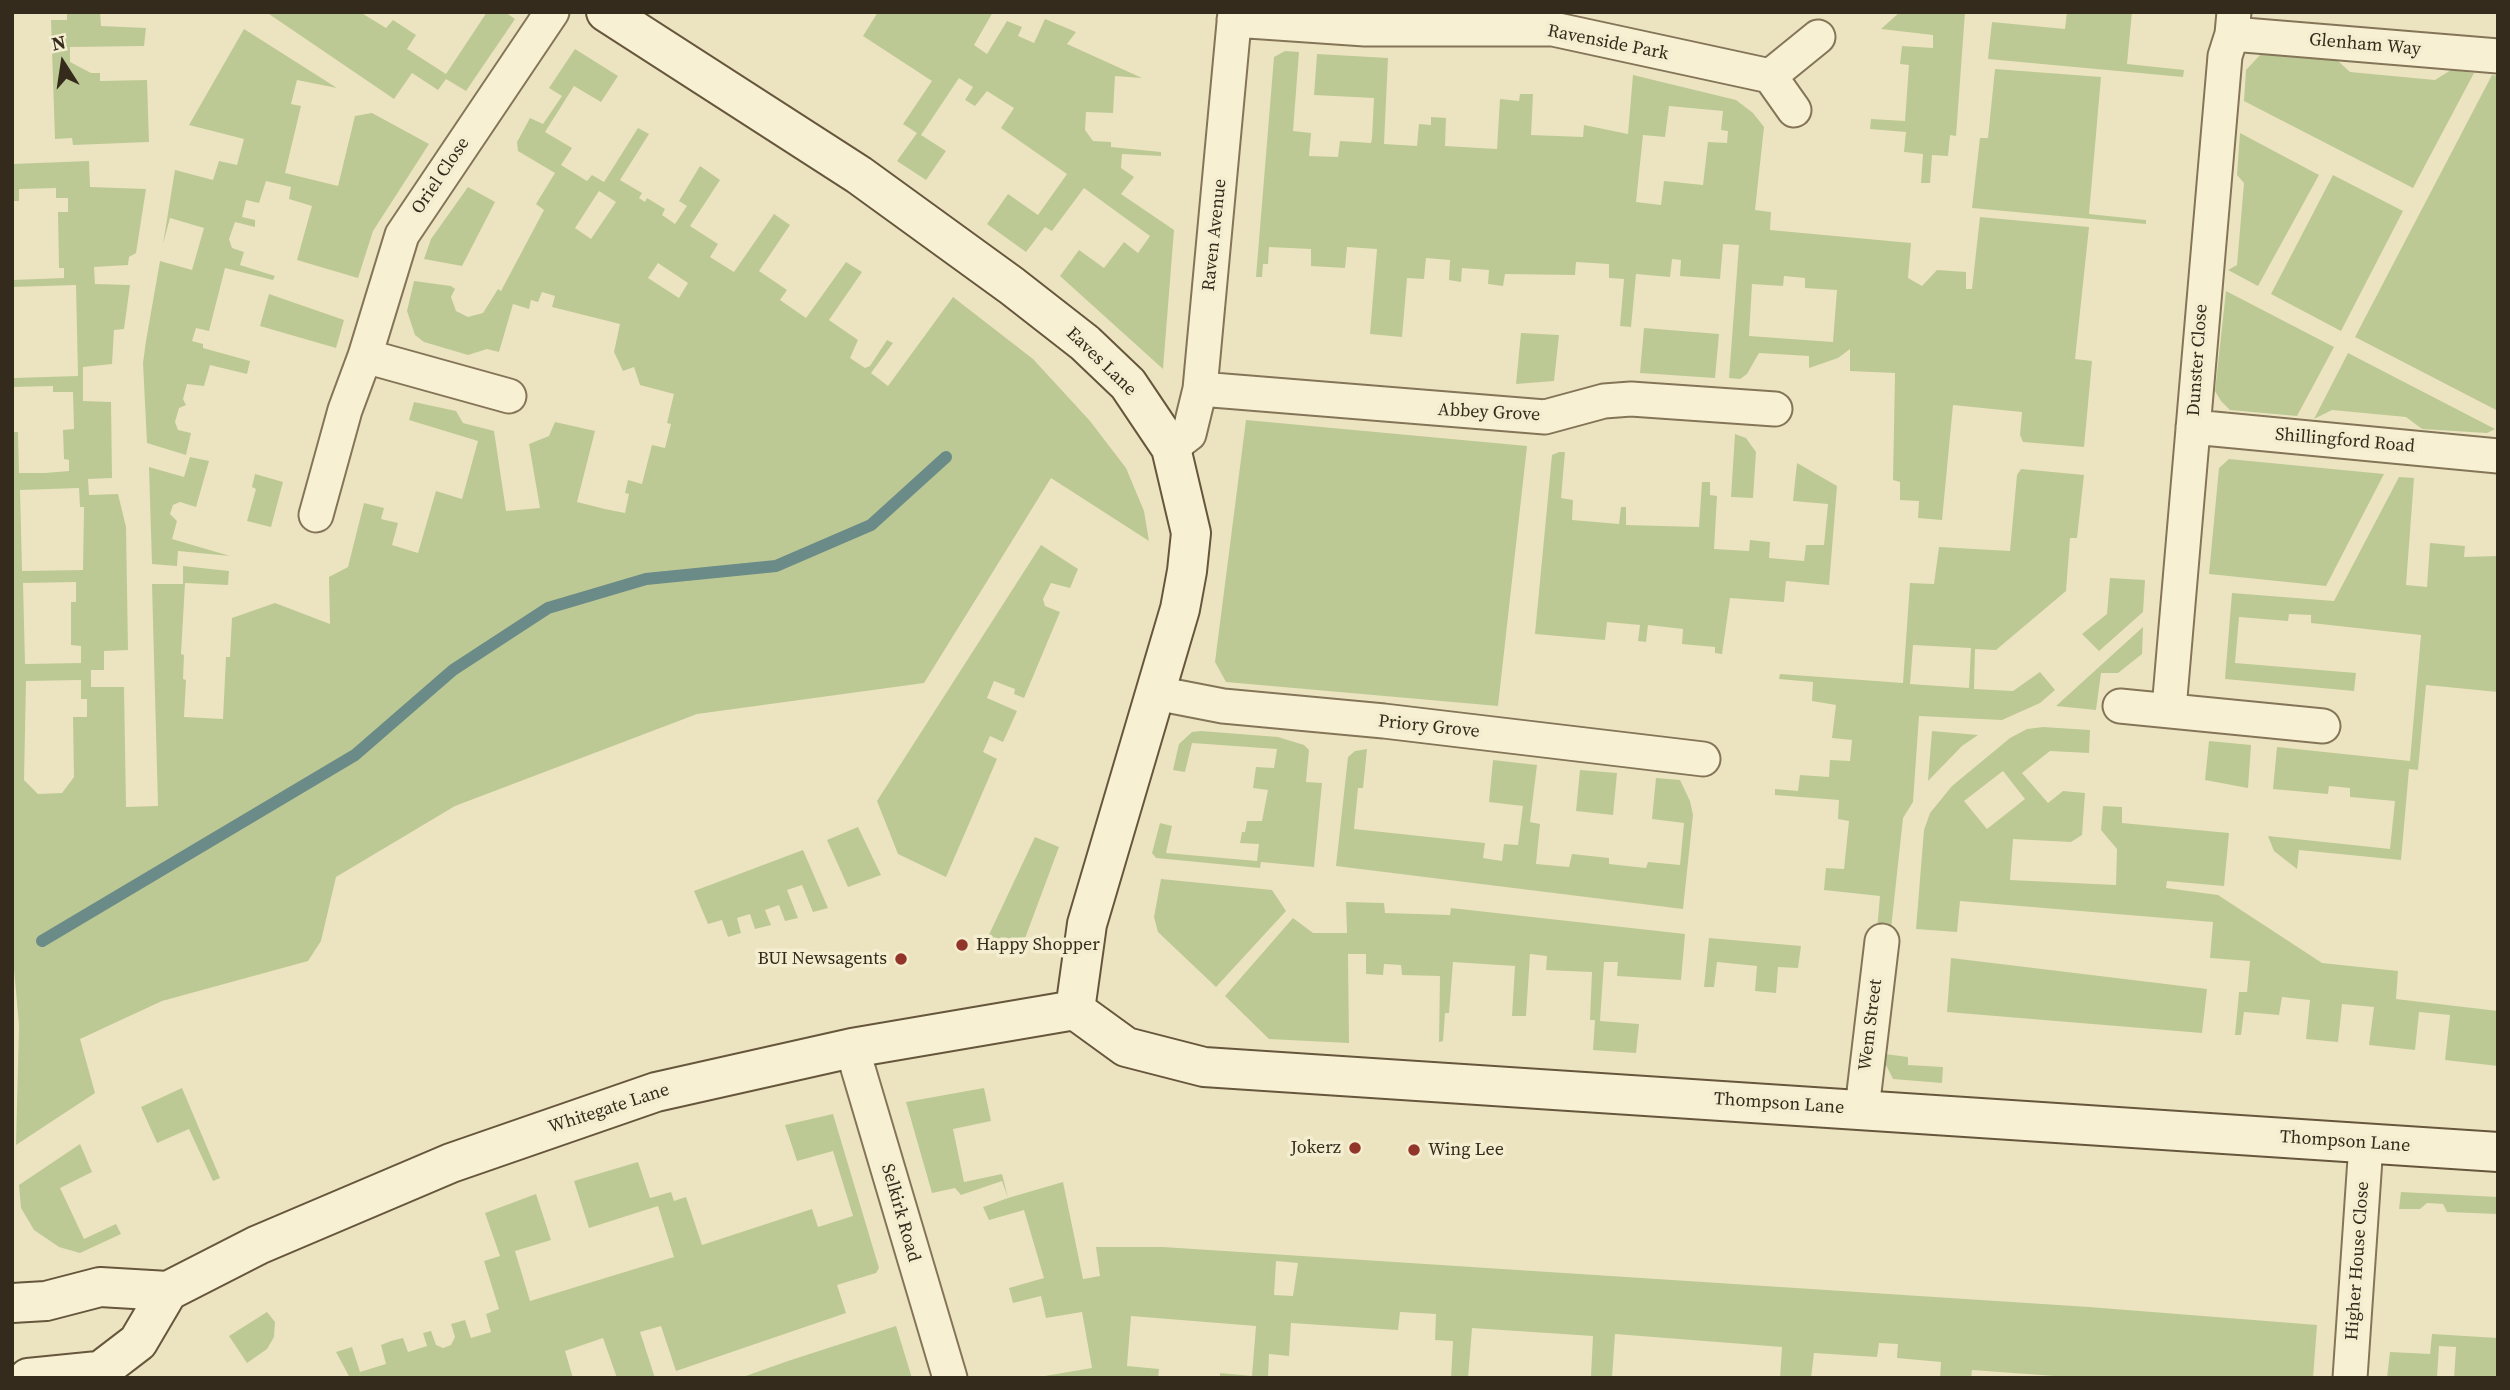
<!DOCTYPE html>
<style>
body{margin:0}
#map{position:relative;width:2510px;height:1390px;overflow:hidden;background:#ece4c0;font-family:"Source Serif 4",serif}
canvas{display:block}
.frame{position:absolute;inset:0;border:14px solid #342b1c;pointer-events:none}
.north{position:absolute;left:28px;top:28px;width:70px;height:70px;-webkit-text-stroke:5px #f4edcf;paint-order:stroke;rotate:348deg;font-size:19px;font-weight:700;line-height:28px;text-align:center;color:#342b1c}
.north::after{content:'';display:block;margin:auto;width:24px;height:32px;background:#342b1c;clip-path:polygon(50% 0,100% 100%,50% 72%,0 100%)}
</style>
<div id="map">
<canvas width="2510" height="1390"></canvas>
<div class="frame"></div>
<div class="north">N</div>
</div>
<script>
const ctx = document.querySelector('canvas').getContext('2d');
ctx.lineJoin = 'round';
function fillPath(path, color) { ctx.fillStyle = color; ctx.fill(path, 'evenodd'); }
const shape = rows => new Path2D(rows.map(r => 'M' + r).join(''));
function trace(path, color, width, dash) { ctx.strokeStyle = color; ctx.lineWidth = width; ctx.lineCap = dash ? 'butt' : 'round'; ctx.setLineDash(dash || []); ctx.stroke(path); }
function write(font, color, halo, rows, align = 'center') {
  ctx.font = font + ' "Source Serif 4",serif'; ctx.lineWidth = 7; ctx.setLineDash([]); ctx.textBaseline = 'middle'; ctx.strokeStyle = halo; ctx.fillStyle = color; for (const [text, x, y, turn = 0] of rows) {
    ctx.save(); ctx.translate(x, y); ctx.rotate((+turn || 0) * Math.PI / 180); ctx.textAlign = isNaN(turn) ? turn : align; if (halo) ctx.strokeText(text, 0, 0); ctx.fillText(text, 0, 0); ctx.restore();
  }
}
const green = shape([
 [67,12,100,12,101,26,146,28,144,46,70,47,70,62,91,73,100,73,100,81,147,80,149,142,73,145,72,138,55,139,51,20,67,20],
 [266,12,360,12,386,28,393,20,416,35,407,49,446,74,487,12,505,12,515,19,466,91,446,79,438,90,412,73,394,99],
 [878,12,993,12,974,45,987,54,1007,21,1022,27,1018,36,1034,43,1045,19,1076,32,1067,44,1142,78,1115,76,1113,113,1086,112,1085,130,1093,141,1111,142,1111,147,1161,152,1161,156,1122,154,1121,168,1134,177,1121,194,1174,230,1163,369,1060,276,1079,250,1104,268,1124,242,1138,253,1150,236,1084,188,1052,231,1045,227,1026,252,987,224,1008,194,1038,215,1067,174,1001,128,1014,108,987,91,975,106,965,100,973,87,959,78,921,135,946,151,926,180,897,161,917,133,903,124,932,81,863,36],
 [1900,12,1965,12,1956,136,1950,135,1948,156,1932,155,1930,183,1921,183,1923,154,1904,152,1906,132,1870,129,1871,119,1905,121,1909,65,1900,64,1902,46,1933,48,1933,35,1881,29],
 [2067,12,2132,12,2127,64,2184,70,2183,77,1988,59,1992,22,2065,29],
 [244,29,337,88,297,80,291,104,301,106,285,173,338,186,355,116,372,113,429,144,373,231,358,278,297,260,312,206,289,199,291,187,266,181,259,203,246,200,242,217,255,220,255,227,235,222,229,239,232,248,244,252,240,265,275,276,273,280,225,268,209,331,196,328,192,341,203,344,203,348,250,361,247,374,210,365,204,386,187,384,183,399,186,405,179,408,175,422,178,430,191,433,186,455,147,443,143,363,146,341,160,261,192,270,204,228,170,218,163,244,175,170,213,180,219,161,237,165,244,139,189,125],
 [575,49,618,76,601,102,574,86,545,132,572,148,561,165,587,181,592,175,604,182,638,128,649,134,620,180,642,193,639,198,645,202,647,198,665,209,662,215,675,224,687,206,679,201,700,166,720,180,690,226,718,244,710,257,734,272,774,214,790,225,759,271,787,290,780,300,806,318,846,262,862,272,829,320,858,340,850,358,865,368,870,366,887,340,893,343,871,373,888,386,953,297,1033,359,1090,421,1126,468,1144,511,1149,541,1051,478,924,683,697,714,455,806,336,877,321,941,308,961,162,1001,80,1039,95,1093,16,1145,19,1025,12,947,12,432,18,432,19,473,45,473,69,471,69,460,64,459,63,430,74,429,73,392,53,392,53,386,12,387,12,332,14,378,78,376,76,285,12,287,12,280,64,278,64,268,59,268,58,212,68,212,68,198,56,198,56,188,19,189,19,201,13,201,12,267,12,164,89,161,90,187,146,189,136,253,129,257,128,265,94,267,95,284,130,285,124,329,114,330,112,364,83,367,83,401,111,402,112,478,88,479,89,495,118,494,126,527,128,650,104,651,104,670,91,670,91,687,124,687,126,807,158,806,152,584,183,584,183,566,229,571,228,585,185,583,181,654,184,655,183,679,186,680,184,717,223,719,226,657,230,657,232,618,275,603,330,624,329,577,348,567,364,503,384,508,381,519,398,523,392,545,418,553,436,491,462,499,478,441,409,420,414,402,456,411,463,423,494,431,506,511,540,508,529,444,549,436,555,422,595,431,577,502,605,509,625,513,629,494,625,493,628,480,642,484,652,445,665,448,671,424,667,423,674,394,640,385,634,367,623,371,614,352,620,324,552,307,555,296,542,292,538,302,531,300,529,309,513,304,499,352,487,349,468,355,424,342,415,335,407,311,414,281,451,286,455,289,451,297,456,311,468,317,483,313,498,289,501,291,544,210,536,204,555,173,518,151,517,142,530,118,543,124,562,96,549,88],
 [599,191,616,202,591,239,575,228],
 [658,263,688,283,679,298,648,278],
 [79,488,80,507,84,507,83,570,22,571,20,490],
 [76,582,76,602,71,602,71,645,81,646,81,663,25,664,23,583],
 [81,680,81,699,87,699,87,717,73,717,74,777,62,793,38,794,24,780,26,681],
 [1285,51,1299,52,1293,131,1311,133,1309,156,1338,157,1340,141,1371,143,1372,138,1374,98,1314,95,1317,54,1388,58,1384,144,1417,146,1419,124,1431,125,1431,117,1446,118,1445,146,1497,149,1500,99,1519,101,1520,94,1533,94,1531,135,1583,137,1584,125,1628,134,1633,75,1736,100,1753,113,1764,127,1755,210,1771,212,1770,230,1911,243,1908,278,1922,286,1937,270,1966,272,1966,289,1972,289,1980,217,2089,227,2075,359,2092,361,2084,447,2023,442,2020,435,2022,412,1953,405,1942,520,1918,518,1919,501,1900,500,1900,482,1893,480,1895,373,1850,371,1850,349,1838,358,1809,368,1809,356,1759,353,1747,374,1740,379,1729,378,1739,245,1723,244,1720,279,1680,276,1681,260,1672,259,1670,277,1636,274,1631,327,1620,326,1624,279,1609,278,1609,264,1576,262,1575,275,1505,274,1503,286,1488,284,1489,270,1462,268,1461,282,1449,280,1450,260,1426,258,1424,279,1407,278,1402,337,1370,334,1377,249,1347,247,1345,268,1311,266,1311,249,1269,247,1268,264,1263,264,1262,277,1256,277,1274,57],
 [1669,106,1723,111,1721,130,1728,131,1727,143,1708,142,1703,185,1664,181,1661,205,1636,202,1643,135,1665,137],
 [1784,276,1805,278,1805,288,1837,290,1833,342,1749,336,1752,284,1783,286],
 [2272,53,2337,60,2350,72,2435,80,2451,70,2474,73,2413,188,2244,101,2246,70,2260,55],
 [1995,69,2101,77,2089,214,2146,220,2146,224,1972,208,1980,138,1988,138],
 [2492,75,2498,76,2498,411,2355,337],
 [2240,133,2319,175,2258,286,2228,270,2237,265,2244,183,2237,175],
 [2333,175,2403,211,2341,331,2271,294],
 [468,187,495,202,462,266,424,259,431,239],
 [2226,291,2334,347,2297,416,2230,410,2221,401,2215,391],
 [269,294,344,320,336,348,260,326],
 [1644,328,1719,334,1715,378,1640,373],
 [1521,333,1559,335,1554,381,1516,384],
 [2348,353,2495,429,2487,433,2422,429,2406,417,2332,410,2314,419],
 [1246,420,1527,446,1498,706,1226,682,1215,662],
 [1735,434,1746,438,1756,452,1753,498,1731,497],
 [1559,452,1565,452,1561,498,1573,500,1572,520,1619,524,1621,507,1626,507,1626,525,1699,527,1702,482,1710,482,1710,495,1717,496,1714,549,1749,551,1750,540,1770,542,1769,558,1804,561,1806,545,1824,545,1828,504,1793,501,1797,463,1837,486,1829,585,1786,581,1784,602,1730,598,1722,654,1715,653,1715,647,1682,644,1683,629,1648,625,1646,642,1638,641,1640,625,1607,622,1605,640,1535,634,1552,455],
 [190,457,209,461,196,507,180,502,173,505,170,514,177,521,172,539,230,556,178,551,177,566,152,564,149,467,184,477],
 [2229,459,2384,474,2326,586,2209,574,2219,468],
 [2021,469,2084,475,2077,538,2070,538,2066,591,1996,650,1975,649,1974,689,2013,691,2040,672,2055,690,2040,703,2002,720,1919,716,1913,802,1903,818,1891,929,1877,929,1880,896,1824,890,1826,868,1844,869,1849,821,1838,819,1839,800,1775,795,1775,789,1798,791,1800,775,1829,777,1830,760,1850,761,1852,740,1832,738,1836,705,1812,701,1813,682,1779,679,1780,674,1903,683,1910,583,1934,584,1939,547,2010,551,2017,475],
 [1913,645,1971,648,1969,688,1910,684],
 [255,474,283,482,271,527,247,521,256,489,252,487],
 [2399,477,2414,478,2406,585,2427,587,2430,543,2465,546,2464,557,2498,556,2498,692,2426,685,2418,770,2409,769,2401,860,2299,850,2297,869,2274,851,2268,836,2390,849,2395,801,2350,797,2350,788,2329,786,2328,794,2273,789,2277,747,2410,761,2421,635,2311,623,2311,615,2289,614,2288,621,2239,617,2235,663,2356,673,2354,691,2225,679,2232,593,2334,601],
 [1041,545,1078,569,1070,588,1051,583,1043,599,1045,606,1060,612,1024,698,1014,694,1015,689,994,681,987,698,1017,711,1003,742,990,736,983,752,997,759,946,877,898,854,877,801],
 [2110,578,2145,580,2143,612,2099,651,2082,634,2107,614],
 [2143,627,2142,654,2118,673,2101,673,2096,710,2056,706],
 [2043,727,2090,730,2089,753,2050,751,2022,773,2048,803,2063,791,2085,793,2082,835,2071,842,2013,839,2010,880,2116,885,2117,849,2101,830,2103,806,2122,807,2122,823,2229,833,2224,886,2167,881,2166,888,2218,895,2322,963,2398,971,2396,999,2498,1011,2498,1066,2445,1060,2450,1015,2419,1012,2415,1050,2369,1045,2374,1007,2342,1004,2338,1042,2306,1039,2310,1000,2282,997,2279,1015,2244,1012,2241,1035,2235,1035,2239,992,2247,992,2250,961,2210,958,2213,922,1960,901,1957,932,1916,929,1924,830,1930,813,1952,786,2010,738,2027,729],
 [2003,771,2025,799,1987,829,1964,801],
 [1201,731,1278,737,1304,745,1309,750,1306,782,1322,783,1314,867,1261,862,1260,868,1156,858,1152,853,1160,823,1172,826,1166,853,1257,861,1259,844,1240,843,1242,832,1245,832,1247,821,1262,821,1268,790,1253,788,1256,767,1274,768,1277,749,1192,743,1185,772,1173,770,1179,744,1192,732],
 [1932,731,1978,735,1962,746,1928,781],
 [2209,741,2251,745,2248,788,2205,780],
 [1367,749,1363,788,1358,788,1354,829,1485,843,1483,858,1502,861,1504,844,1518,845,1523,806,1489,802,1493,760,1537,765,1530,822,1540,824,1536,864,1569,867,1572,854,1609,858,1609,864,1646,868,1648,862,1680,865,1684,823,1652,819,1656,778,1680,780,1690,801,1693,815,1683,909,1336,866,1348,757,1355,751],
 [1580,770,1617,773,1613,815,1576,811],
 [858,827,881,875,848,887,827,840],
 [1035,837,1059,847,1024,941,997,954,989,951,986,941],
 [803,850,828,908,813,912,802,885,787,890,798,918,785,921,779,905,765,910,771,925,755,929,750,914,737,918,741,933,728,937,722,920,708,924,694,891],
 [1161,879,1272,890,1286,911,1216,987,1158,932,1154,917],
 [1346,902,1384,903,1385,913,1450,915,1451,908,1685,934,1681,980,1617,976,1618,962,1604,962,1600,1021,1639,1024,1636,1053,1593,1050,1595,1020,1590,1020,1592,972,1546,970,1547,956,1530,954,1526,1016,1512,1016,1515,966,1453,962,1449,1013,1445,1013,1443,1041,1439,1042,1440,976,1402,975,1401,965,1384,964,1383,975,1366,974,1366,954,1348,954,1349,1043,1269,1039,1225,996,1293,918,1313,933,1347,933],
 [1709,938,1801,946,1798,968,1778,967,1776,993,1755,991,1757,966,1717,962,1714,987,1704,987],
 [1951,958,2207,989,2202,1033,1947,1012],
 [1885,1054,1908,1057,1908,1065,1943,1067,1942,1083,1893,1079,1884,1061],
 [182,1088,220,1178,213,1181,189,1129,157,1143,141,1107],
 [984,1088,991,1121,953,1129,964,1182,1002,1174,1008,1198,1063,1182,1083,1279,1100,1276,1096,1247,1163,1247,2089,1307,2317,1325,2313,1378,2082,1378,1972,1370,1971,1378,1940,1378,1941,1362,1897,1358,1898,1344,1879,1343,1877,1357,1814,1353,1811,1378,1780,1378,1782,1347,1615,1334,1612,1377,1591,1376,1593,1336,1472,1328,1468,1378,1451,1378,1453,1341,1435,1340,1436,1314,1400,1312,1398,1330,1291,1323,1289,1356,1269,1354,1268,1378,1220,1378,1220,1373,1252,1376,1256,1326,1131,1316,1127,1366,1159,1369,1158,1378,1033,1378,1092,1368,1082,1312,1046,1318,1041,1296,1013,1303,1009,1288,1044,1278,1024,1210,989,1220,983,1207,1008,1198,1002,1181,961,1195,955,1188,932,1193,906,1102],
 [1276,1261,1298,1263,1293,1296,1274,1295],
 [833,1114,879,1268,876,1273,837,1285,846,1313,676,1371,661,1326,640,1332,655,1378,617,1378,603,1338,565,1351,573,1378,350,1378,336,1352,352,1347,360,1372,386,1364,381,1345,391,1341,403,1338,408,1352,427,1346,423,1333,431,1331,436,1345,443,1348,451,1345,455,1337,451,1324,465,1320,471,1338,491,1332,486,1314,499,1309,484,1261,500,1256,485,1213,536,1194,551,1240,515,1251,530,1301,674,1257,658,1206,589,1228,574,1181,638,1162,650,1198,671,1192,674,1201,686,1197,702,1245,812,1209,818,1227,853,1216,833,1151,797,1161,785,1125],
 [80,1144,92,1172,60,1188,84,1239,116,1224,121,1234,80,1253,59,1247,34,1230,21,1208,19,1185],
 [2401,1192,2498,1197,2498,1214,2447,1212,2443,1204,2427,1203,2420,1209,2399,1209],
 [267,1312,275,1322,274,1337,267,1349,247,1363,229,1336],
 [896,1326,912,1378,740,1378,788,1361],
 [2432,1334,2498,1338,2498,1378,2454,1378,2456,1347,2439,1346,2437,1377,2441,1378,2387,1378,2390,1352,2430,1354]
]);
const stream = shape([
 [42,941,355,755,453,670,548,608,646,579,776,566,871,525,946,457]
]);
const street = shape([
 [1234,20,1365,29,1553,29,1770,76,1794,110],
 [2232,34,2498,56],
 [1770,76,1818,37],
 [365,356,509,396],
 [1200,389,1545,417,1604,401,1631,399,1775,409],
 [2193,427,2498,456],
 [1171,448,1189,434,1200,389,1235,12],
 [316,515,345,410,365,356,402,235,552,12],
 [1156,693,1223,706,1384,721,1703,759],
 [2120,706,2323,726],
 [2169,709,2225,56,2232,34,2234,12],
 [852,1048,950,1378],
 [1862,1109,1882,941],
 [2350,1378,2366,1144]
]);
const secondary = shape([
 [606,12,859,175,1012,286,1085,343,1128,384,1171,448,1191,533,1187,571,1180,609,1087,924,1075,1010],
 [1075,1010,1126,1047,1204,1067,2498,1152],
 [12,1303,46,1301,100,1287,168,1291,258,1245,451,1163,656,1092,852,1048,1075,1010],
 [28,1378,98,1371],
 [91,1378,138,1342,168,1291]
]);
const markers = [
 [962,945,7,"#91352b"],
 [901,959,7,"#91352b"],
 [1355,1148,7,"#91352b"],
 [1414,1150,7,"#91352b"]
];
const streetNames = [
 ["Ravenside Park",1608,43,11],
 ["Glenham Way",2365,45,5],
 ["Oriel Close",441,176,-56],
 ["Raven Avenue",1215,235,-84],
 ["Dunster Close",2198,360,-86],
 ["Eaves Lane",1101,362,44],
 ["Abbey Grove",1489,413,3],
 ["Shillingford Road",2345,441,5],
 ["Priory Grove",1429,727,6],
 ["Wem Street",1871,1025,-83],
 ["Thompson Lane",1779,1104,4],
 ["Whitegate Lane",609,1109,-18],
 ["Thompson Lane",2345,1142,4],
 ["Selkirk Road",900,1213,74],
 ["Higher House Close",2358,1261,-86]
];
const poiNames = [
 ["Happy Shopper",976,945],
 ["BUI Newsagents",887,959,"right"],
 ["Jokerz",1341,1148,"right"],
 ["Wing Lee",1428,1150]
];
fillPath(green, '#bdc994');
trace(stream, '#6a8b87', 12);
trace(street, '#847558', 37);
trace(secondary, '#66563c', 42);
trace(street, '#f7f0d2', 33);
trace(secondary, '#f7f0d2', 38);
for (const [x, y, r, color] of markers) { const dot = new Path2D(); dot.arc(x, y, r, 0, 2 * Math.PI); ctx.fillStyle = color; ctx.fill(dot); trace(dot, '#f4edcf', 2.5); }
write('18px', '#342b1c', '#f4edcf', streetNames);
write('18px', '#342b1c', '#f4edcf', poiNames, 'left');
</script>
